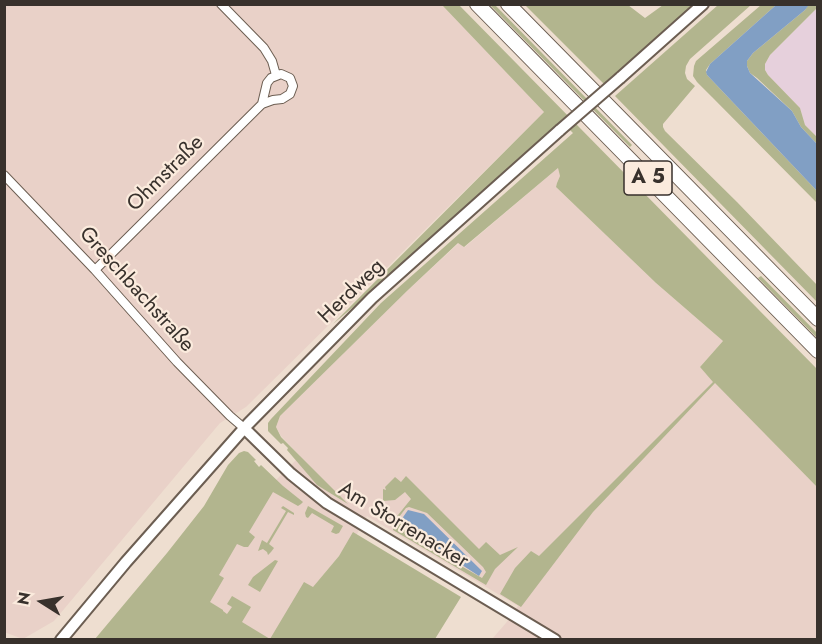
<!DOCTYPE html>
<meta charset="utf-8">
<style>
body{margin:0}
#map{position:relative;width:822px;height:644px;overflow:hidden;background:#eeded0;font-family:Jost,sans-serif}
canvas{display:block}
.frame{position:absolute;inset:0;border:6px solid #38312c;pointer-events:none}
.north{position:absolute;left:12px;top:572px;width:60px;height:60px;-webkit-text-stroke:4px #fbebdd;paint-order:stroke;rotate:281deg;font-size:16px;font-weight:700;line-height:24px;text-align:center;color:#38312c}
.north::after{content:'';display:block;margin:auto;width:21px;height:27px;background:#38312c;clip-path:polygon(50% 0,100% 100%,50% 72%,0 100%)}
</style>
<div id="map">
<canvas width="822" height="644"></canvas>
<div class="frame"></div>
<div class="north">N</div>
</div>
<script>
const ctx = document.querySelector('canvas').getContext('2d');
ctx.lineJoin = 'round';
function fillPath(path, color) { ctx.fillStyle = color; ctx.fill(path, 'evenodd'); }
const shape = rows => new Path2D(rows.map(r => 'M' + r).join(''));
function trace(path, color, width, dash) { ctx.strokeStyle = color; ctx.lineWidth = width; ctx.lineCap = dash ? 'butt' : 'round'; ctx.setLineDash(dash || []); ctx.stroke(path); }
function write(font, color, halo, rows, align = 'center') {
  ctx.font = font + ' Jost,sans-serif'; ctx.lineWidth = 4.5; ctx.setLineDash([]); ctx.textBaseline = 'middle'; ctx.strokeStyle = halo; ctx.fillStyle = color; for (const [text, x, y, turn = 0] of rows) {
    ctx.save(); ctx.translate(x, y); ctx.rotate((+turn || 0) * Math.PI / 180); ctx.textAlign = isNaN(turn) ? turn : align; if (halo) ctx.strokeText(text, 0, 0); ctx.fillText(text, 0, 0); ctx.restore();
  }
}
const commercial = shape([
 [4,5,442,5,544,112,246,407,220,423,54,621,23,639,4,632],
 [558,168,560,176,557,183,556,187,656,283,723,341,700,367,817,487,817,639,492,639,506,623,518,606,367,516,357,534,316,584,294,639,258,639,196,610,273,483,300,456,281,436,276,427,280,416,408,290,459,243,465,247]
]);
const industrial = shape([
 [817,8,817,137,805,125,800,108,768,75,765,70,765,64,770,55]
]);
const green = shape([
 [442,5,459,5,817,369,817,487,715,383,593,512,521,607,500,594,515,568,531,551,539,556,713,382,700,367,723,341,656,283,556,187,557,183,560,176,558,168,464,247,458,243,408,290,280,416,276,427,281,437,348,504,317,485,287,450,288,448,283,443,281,444,268,431,268,423,271,419,381,303,573,133,561,121,401,267,333,324,544,112],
 [490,5,495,5,632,145,630,147],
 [525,5,628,5,645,18,663,5,696,5,604,84],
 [718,5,751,5,690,59,686,66,685,73,687,79,695,86,663,124,663,127,665,131,737,202,817,285,817,302,615,96],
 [761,5,776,5,710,64,706,70,707,75,817,191,817,203,712,97,697,82,693,76,694,66,696,61],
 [808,5,817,5,817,8,770,55,765,64,765,70,768,75,800,108,805,125,817,137,817,144,801,127,792,111,757,78,750,73,747,66,747,61,753,53,805,10],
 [761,276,817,333,817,338,758,278],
 [244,451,248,452,256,460,254,461,259,467,261,465,283,486,303,502,301,504,298,506,273,492,249,532,255,537,248,547,244,547,237,544,219,575,224,578,210,602,223,610,223,611,227,614,232,607,227,604,232,596,251,607,242,622,270,639,304,582,313,587,339,556,353,532,461,597,435,639,95,639,167,553,204,506,228,465,239,453],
 [406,476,479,549,486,542,500,555,518,547,495,569,486,585,393,530,394,520,411,499,405,492,395,500,383,501,383,489,386,490,385,487,395,477,401,482],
 [409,507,427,513,483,567,486,572,482,578,409,536,399,521,399,517,406,508],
 [283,506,294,513,294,515,288,512,269,544,274,548,271,552,268,555,267,552,263,549,258,551,262,540,267,543,286,511,281,508],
 [308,506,343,526,339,533,336,534,331,532,334,526,312,513,308,518,306,517,305,513],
 [275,560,278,561,260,592,248,585,253,577]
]);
const water = shape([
 [776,5,808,4,808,6,805,10,753,53,747,61,747,66,750,73,792,111,801,127,817,144,817,191,707,75,706,72,710,64],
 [408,510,424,514,482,571,479,576,425,541,409,533,401,520]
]);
const street = shape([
 [221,4,264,48,272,61,276,75],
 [4,175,95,270,177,362,230,416,244,428],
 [95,270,262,104,273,100,282,99,290,94,293,86,290,78,281,74,271,78,267,83,262,104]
]);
const secondary = shape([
 [620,78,703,4],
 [244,428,291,474,327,503,555,640],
 [61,640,126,562,248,424,372,298,560,130]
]);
const highway = shape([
 [477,4,818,351],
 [508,4,818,319]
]);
const secondaryBridge = shape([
 [560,130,620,78]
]);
const shields = [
 [648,178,48]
];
const shieldNames = [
 ["A 5",648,178]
];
const streetNames = [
 ["Ohmstraße",166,174,-45],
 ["Greschbachstraße",136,290,48],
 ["Herdweg",352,292,-44],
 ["Am Storrenacker",403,526,31]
];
fillPath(commercial, '#e9d1c8');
fillPath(industrial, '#e6d0dc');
fillPath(green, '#b2b58e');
fillPath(water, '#819fc4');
trace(street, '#6c5e52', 10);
trace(secondary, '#6c5e52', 14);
trace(highway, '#6c5e52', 16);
trace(street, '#fff', 8);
trace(secondary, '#fff', 10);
trace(highway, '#fff', 14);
trace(secondaryBridge, '#6c5e52', 14, []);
trace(secondaryBridge, '#fff', 10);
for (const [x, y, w] of shields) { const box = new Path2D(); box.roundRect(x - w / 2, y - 17, w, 34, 4.5); ctx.fillStyle = '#fbebdd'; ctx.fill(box); trace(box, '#38312c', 1.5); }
write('bold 20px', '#38312c', null, shieldNames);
write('21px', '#38312c', '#fbebdd', streetNames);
</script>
